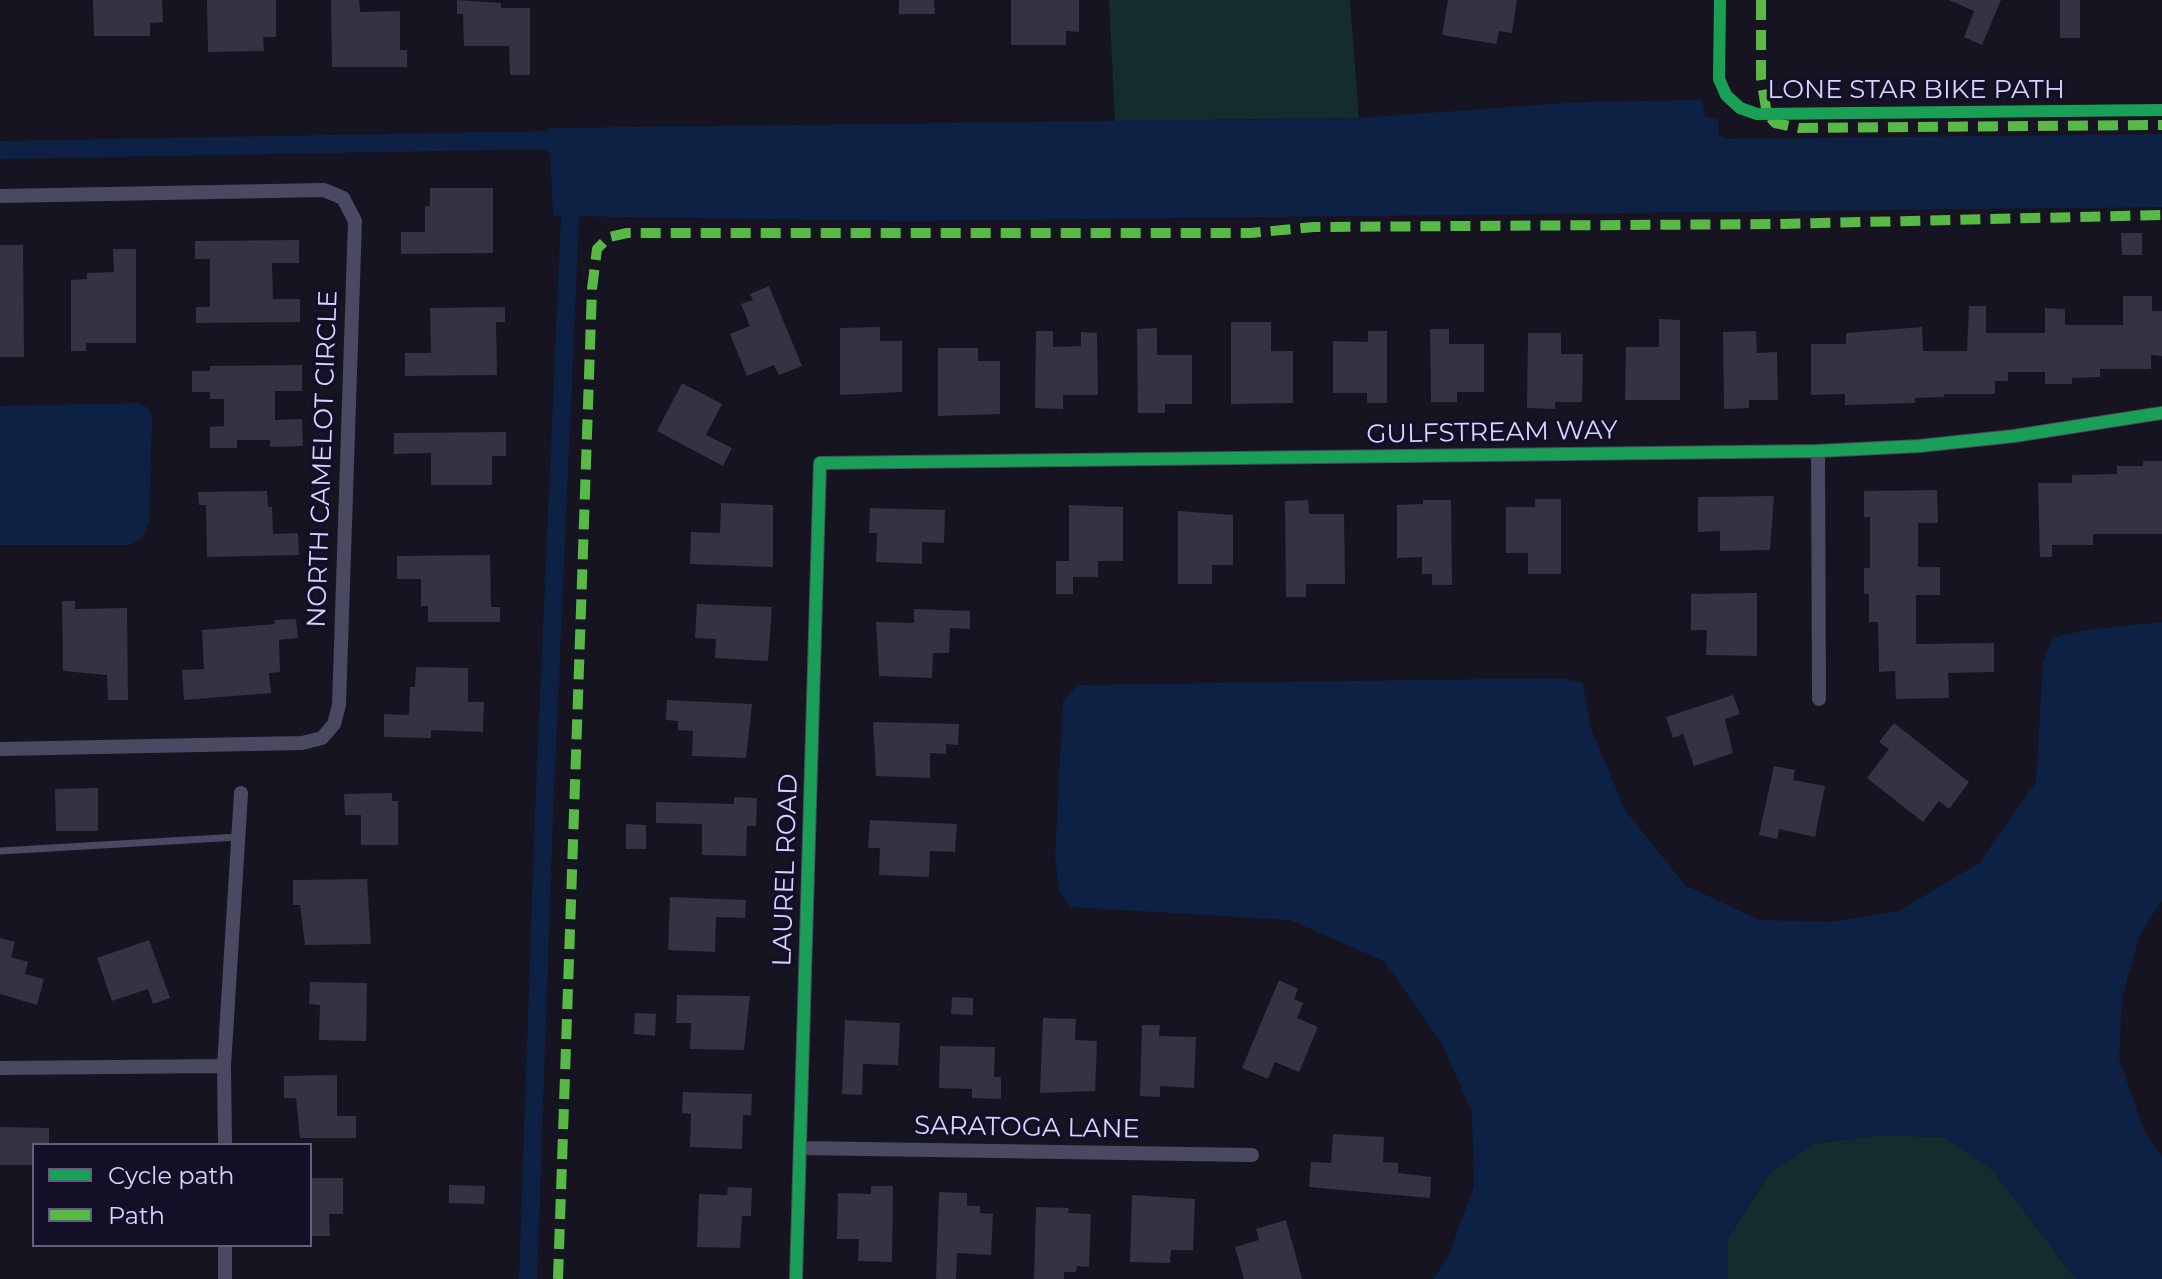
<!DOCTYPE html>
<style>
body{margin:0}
#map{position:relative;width:2162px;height:1279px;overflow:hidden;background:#161421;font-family:Montserrat,sans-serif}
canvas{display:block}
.legend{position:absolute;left:32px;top:1143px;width:280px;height:104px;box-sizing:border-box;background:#130f26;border:2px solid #625e7d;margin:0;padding:10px 14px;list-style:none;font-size:24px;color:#d9d4ff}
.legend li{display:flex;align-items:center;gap:16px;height:40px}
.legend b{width:40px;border:2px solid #625e7d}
</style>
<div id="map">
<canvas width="2162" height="1279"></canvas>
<ul class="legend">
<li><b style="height:10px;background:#1a9f57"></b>Cycle path</li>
<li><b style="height:10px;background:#58b947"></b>Path</li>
</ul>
</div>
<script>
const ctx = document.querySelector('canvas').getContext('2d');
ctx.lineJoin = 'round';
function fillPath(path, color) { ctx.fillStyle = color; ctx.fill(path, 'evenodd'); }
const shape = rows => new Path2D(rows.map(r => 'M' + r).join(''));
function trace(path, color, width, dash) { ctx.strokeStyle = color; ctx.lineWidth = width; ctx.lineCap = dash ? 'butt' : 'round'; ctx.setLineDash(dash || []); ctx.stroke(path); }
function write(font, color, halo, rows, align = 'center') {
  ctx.font = font + ' Montserrat,sans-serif'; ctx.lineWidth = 7; ctx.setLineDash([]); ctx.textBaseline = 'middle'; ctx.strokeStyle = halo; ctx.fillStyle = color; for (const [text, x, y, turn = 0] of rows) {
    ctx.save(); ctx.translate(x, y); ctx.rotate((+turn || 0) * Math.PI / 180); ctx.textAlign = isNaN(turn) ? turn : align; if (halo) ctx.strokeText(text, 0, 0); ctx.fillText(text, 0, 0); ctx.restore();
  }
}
const green = shape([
 [1109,0,1350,0,1359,118,1115,121],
 [1878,1135,1945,1137,1992,1169,2076,1279,1727,1279,1728,1239,1770,1172,1813,1144]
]);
const water = shape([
 [1702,100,1705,117,1718,119,1719,136,1728,139,2162,134,2162,207,909,221,553,216,549,128,1359,118,1581,102],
 [139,403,148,408,152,418,149,524,141,539,129,545,0,545,0,406],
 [2162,622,2162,900,2140,934,2122,997,2119,1059,2144,1130,2162,1156,2162,1279,2076,1279,1992,1169,1945,1137,1878,1135,1813,1144,1770,1172,1728,1239,1727,1279,1433,1279,1448,1257,1474,1186,1472,1112,1441,1042,1384,961,1290,920,1071,907,1059,892,1055,855,1063,701,1079,685,1560,678,1583,683,1591,729,1625,810,1685,885,1759,920,1830,922,1899,911,1979,863,2036,782,2043,662,2053,638,2086,630]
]);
const canal = shape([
 [0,150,548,140,566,156],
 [528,1279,544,813,571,195]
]);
const building = shape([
 [93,0,162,0,163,22,150,23,150,36,94,36],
 [207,0,276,0,276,37,263,37,264,51,208,52],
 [331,0,359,0,360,12,400,11,400,50,407,50,407,67,332,67],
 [457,0,501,3,501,8,530,8,530,75,510,75,509,46,464,46,463,14,457,14],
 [899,0,934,0,935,14,899,14],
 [1011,0,1079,0,1079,32,1066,31,1066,45,1011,45],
 [1448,0,1517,0,1512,33,1499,31,1496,44,1442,35],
 [1949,0,2001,0,1982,45,1964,37,1974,11],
 [2060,0,2080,0,2080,38,2060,38],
 [430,188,493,188,493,253,401,254,401,232,425,232,425,206,430,206],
 [2121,233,2142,233,2142,255,2122,255],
 [299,240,299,263,272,263,273,299,300,299,300,322,196,323,196,307,210,307,210,259,195,259,195,241],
 [0,245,23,245,24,357,0,357],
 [113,249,136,249,136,343,86,343,86,351,71,351,71,280,87,279,87,273,114,272],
 [769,286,802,366,779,375,774,365,747,376,730,334,750,326,741,304,753,300,750,294],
 [2123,296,2152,296,2152,311,2162,311,2162,356,2151,355,2151,369,2100,369,2100,377,2072,378,2072,384,2045,384,2045,372,2008,372,2008,381,1995,381,1995,394,1944,394,1944,397,1915,398,1915,403,1845,405,1845,394,1811,395,1811,344,1846,344,1846,333,1922,327,1923,351,1967,351,1969,306,1986,306,1986,333,2045,333,2045,308,2065,309,2065,325,2123,325],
 [505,307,505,322,496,322,497,375,405,376,405,353,431,353,430,308],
 [1659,319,1680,320,1680,400,1625,400,1626,347,1659,347],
 [1231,322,1271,322,1271,351,1293,351,1293,403,1231,404],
 [880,327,880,341,902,341,902,392,840,395,840,328],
 [1157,328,1157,355,1192,355,1192,404,1165,404,1165,413,1138,413,1137,329],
 [1430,329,1449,329,1449,344,1484,344,1484,392,1457,392,1457,402,1431,402],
 [1036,331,1053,331,1053,347,1081,346,1081,332,1097,333,1098,395,1063,395,1063,409,1035,408],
 [1368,331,1387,331,1387,403,1367,403,1367,393,1333,393,1333,341,1368,342],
 [1756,331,1757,353,1777,352,1778,400,1749,400,1749,408,1724,409,1723,332],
 [1528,333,1561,333,1561,354,1583,354,1582,402,1555,402,1555,409,1527,408],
 [938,348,978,348,978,361,1000,361,1000,414,938,416],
 [302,365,302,391,275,391,275,420,302,419,303,446,270,447,270,440,237,440,237,448,210,448,210,427,224,426,224,399,210,399,210,392,192,392,192,371,210,371,210,366],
 [682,383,722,404,706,435,732,448,723,466,657,431],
 [506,432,506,456,492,456,492,485,431,485,431,453,394,454,394,433],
 [2143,461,2162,461,2162,534,2093,534,2093,545,2052,545,2052,557,2040,557,2038,483,2072,483,2072,475,2117,474,2117,466,2143,466],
 [1937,490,1938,523,1918,523,1918,567,1940,567,1940,595,1916,595,1916,644,1994,643,1994,672,1948,673,1949,698,1896,699,1895,671,1879,672,1878,622,1869,622,1869,594,1864,594,1864,568,1870,568,1870,517,1864,517,1864,491],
 [267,491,268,507,272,507,273,534,298,533,299,555,207,557,206,505,199,505,198,492],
 [1774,496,1770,550,1720,551,1720,531,1698,532,1698,497],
 [1535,499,1561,499,1561,574,1528,574,1528,553,1506,553,1506,507,1535,507],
 [1308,500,1309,514,1344,514,1345,584,1306,584,1306,597,1286,597,1285,501],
 [1423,500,1451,500,1452,585,1432,585,1432,574,1422,574,1422,557,1397,558,1397,505,1423,504],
 [721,503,773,505,773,567,690,564,691,532,720,533],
 [1069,505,1123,507,1123,561,1098,561,1098,577,1073,577,1073,594,1056,594,1056,561,1069,561],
 [870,508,945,510,944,543,922,542,922,564,876,562,877,533,869,533],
 [1178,511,1233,515,1233,565,1212,565,1212,584,1178,584],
 [490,555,491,607,500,607,500,622,428,622,428,606,421,606,421,579,397,579,397,556],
 [1757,593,1757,656,1706,655,1707,630,1691,630,1691,594],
 [62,601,75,601,75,609,127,608,128,700,108,700,107,675,63,671],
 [697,604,772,607,768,661,715,658,716,639,695,638],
 [914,609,970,611,970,629,950,628,949,653,933,653,932,678,879,676,876,622,914,623],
 [296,619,298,638,279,640,280,672,269,673,271,693,184,700,182,670,204,669,202,630,275,624,274,620],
 [416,667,468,668,468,702,484,702,483,732,431,730,431,738,384,737,384,714,409,715,410,687,415,687],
 [1733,695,1740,714,1725,719,1733,753,1694,766,1683,734,1673,738,1666,717],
 [667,700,752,704,746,758,692,756,693,731,678,730,678,721,666,720],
 [873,722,959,724,958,745,946,744,946,754,930,753,930,778,876,776],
 [1894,723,1969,782,1949,809,1939,801,1923,822,1867,778,1889,749,1879,742],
 [1774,766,1795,770,1793,780,1825,786,1815,837,1779,829,1777,839,1759,835],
 [98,788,98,831,56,831,55,789],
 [392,793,392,801,398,801,398,845,361,845,361,815,345,815,344,794],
 [734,797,757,798,756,826,747,826,746,856,702,855,702,824,656,823,656,802,734,804],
 [870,820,957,824,955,852,930,851,929,877,879,875,880,848,868,848],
 [626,824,646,825,646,849,626,849],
 [367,879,371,944,305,945,300,905,293,905,293,880],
 [670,897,746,900,745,918,716,917,715,952,668,950],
 [0,938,15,942,11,957,28,962,25,974,44,979,37,1005,0,994],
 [149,940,170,998,153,1004,148,989,112,1001,97,958],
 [1279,980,1298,989,1294,999,1303,1003,1297,1018,1318,1027,1299,1072,1275,1062,1268,1079,1242,1068],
 [310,982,367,983,366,1041,319,1040,320,1005,309,1004],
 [677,995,750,996,744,1050,690,1049,691,1023,676,1023],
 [952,997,973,998,973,1015,951,1014],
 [635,1013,656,1014,655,1036,634,1034],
 [1043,1018,1076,1019,1075,1040,1097,1041,1095,1091,1040,1093],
 [845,1020,900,1023,898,1065,863,1064,862,1095,842,1094],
 [1142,1025,1160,1025,1159,1036,1196,1037,1194,1088,1160,1086,1160,1097,1140,1096],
 [940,1046,995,1047,994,1077,1001,1077,1001,1099,972,1098,972,1089,939,1088],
 [337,1075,337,1116,356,1116,356,1138,300,1138,296,1098,284,1098,284,1076],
 [683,1092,752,1094,751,1115,743,1115,742,1149,690,1147,691,1114,682,1113],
 [0,1127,49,1128,49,1145,34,1145,34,1165,0,1165],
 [1333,1134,1384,1137,1383,1162,1398,1163,1398,1173,1431,1177,1430,1198,1309,1187,1311,1162,1331,1163],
 [310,1178,343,1178,343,1214,329,1214,330,1236,310,1236],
 [449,1185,485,1186,484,1204,449,1203],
 [871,1186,893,1186,892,1262,858,1261,859,1239,837,1239,838,1193,871,1194],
 [728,1187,752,1188,751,1216,742,1216,740,1248,697,1247,699,1194,727,1195],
 [939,1192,967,1193,967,1206,980,1206,980,1213,993,1214,991,1255,957,1253,956,1279,936,1279],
 [1132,1195,1195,1199,1193,1250,1171,1250,1170,1263,1130,1262],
 [1036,1207,1069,1208,1068,1213,1091,1214,1089,1267,1077,1266,1076,1272,1064,1272,1064,1279,1034,1279],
 [1286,1220,1302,1279,1244,1279,1235,1247,1259,1240,1256,1229]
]);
const service = shape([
 [0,851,238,837]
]);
const minor = shape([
 [0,196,324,190,343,198,355,221,339,705,334,724,322,738,302,743,0,749],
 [1818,451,1819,699],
 [0,1068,224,1066],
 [225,1145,224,1066,241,793],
 [801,1148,1252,1155],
 [225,1245,225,1279],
 [796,1279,820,463,1818,451,1919,446,2014,436,2162,413]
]);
const quiet = shape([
 [1761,0,1761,78,1767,114,1775,123,1799,128,2162,125],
 [558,1279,592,289,597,249,609,237,627,233,1251,233,1314,227,1780,224,2162,215]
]);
const cycleway = shape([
 [1720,0,1719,79,1726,95,1740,108,1757,114,2162,110],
 [796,1279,820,463,1818,451,1919,446,2014,436,2162,413]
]);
const streetNames = [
 ["LONE STAR BIKE PATH",1916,90],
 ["GULFSTREAM WAY",1492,433,-1],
 ["NORTH CAMELOT CIRCLE",323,459,-88],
 ["LAUREL ROAD",786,870,-88],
 ["SARATOGA LANE",1027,1128,1]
];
fillPath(green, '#132c2d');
fillPath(water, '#0d2144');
trace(canal, '#0d2144', 18);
fillPath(building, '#343243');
trace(service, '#4a4962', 7);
trace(minor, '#4a4962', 14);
trace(quiet, '#58b947', 10, [20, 10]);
trace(cycleway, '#1a9f57', 12);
write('26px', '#d9d4ff', '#130f26', streetNames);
</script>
